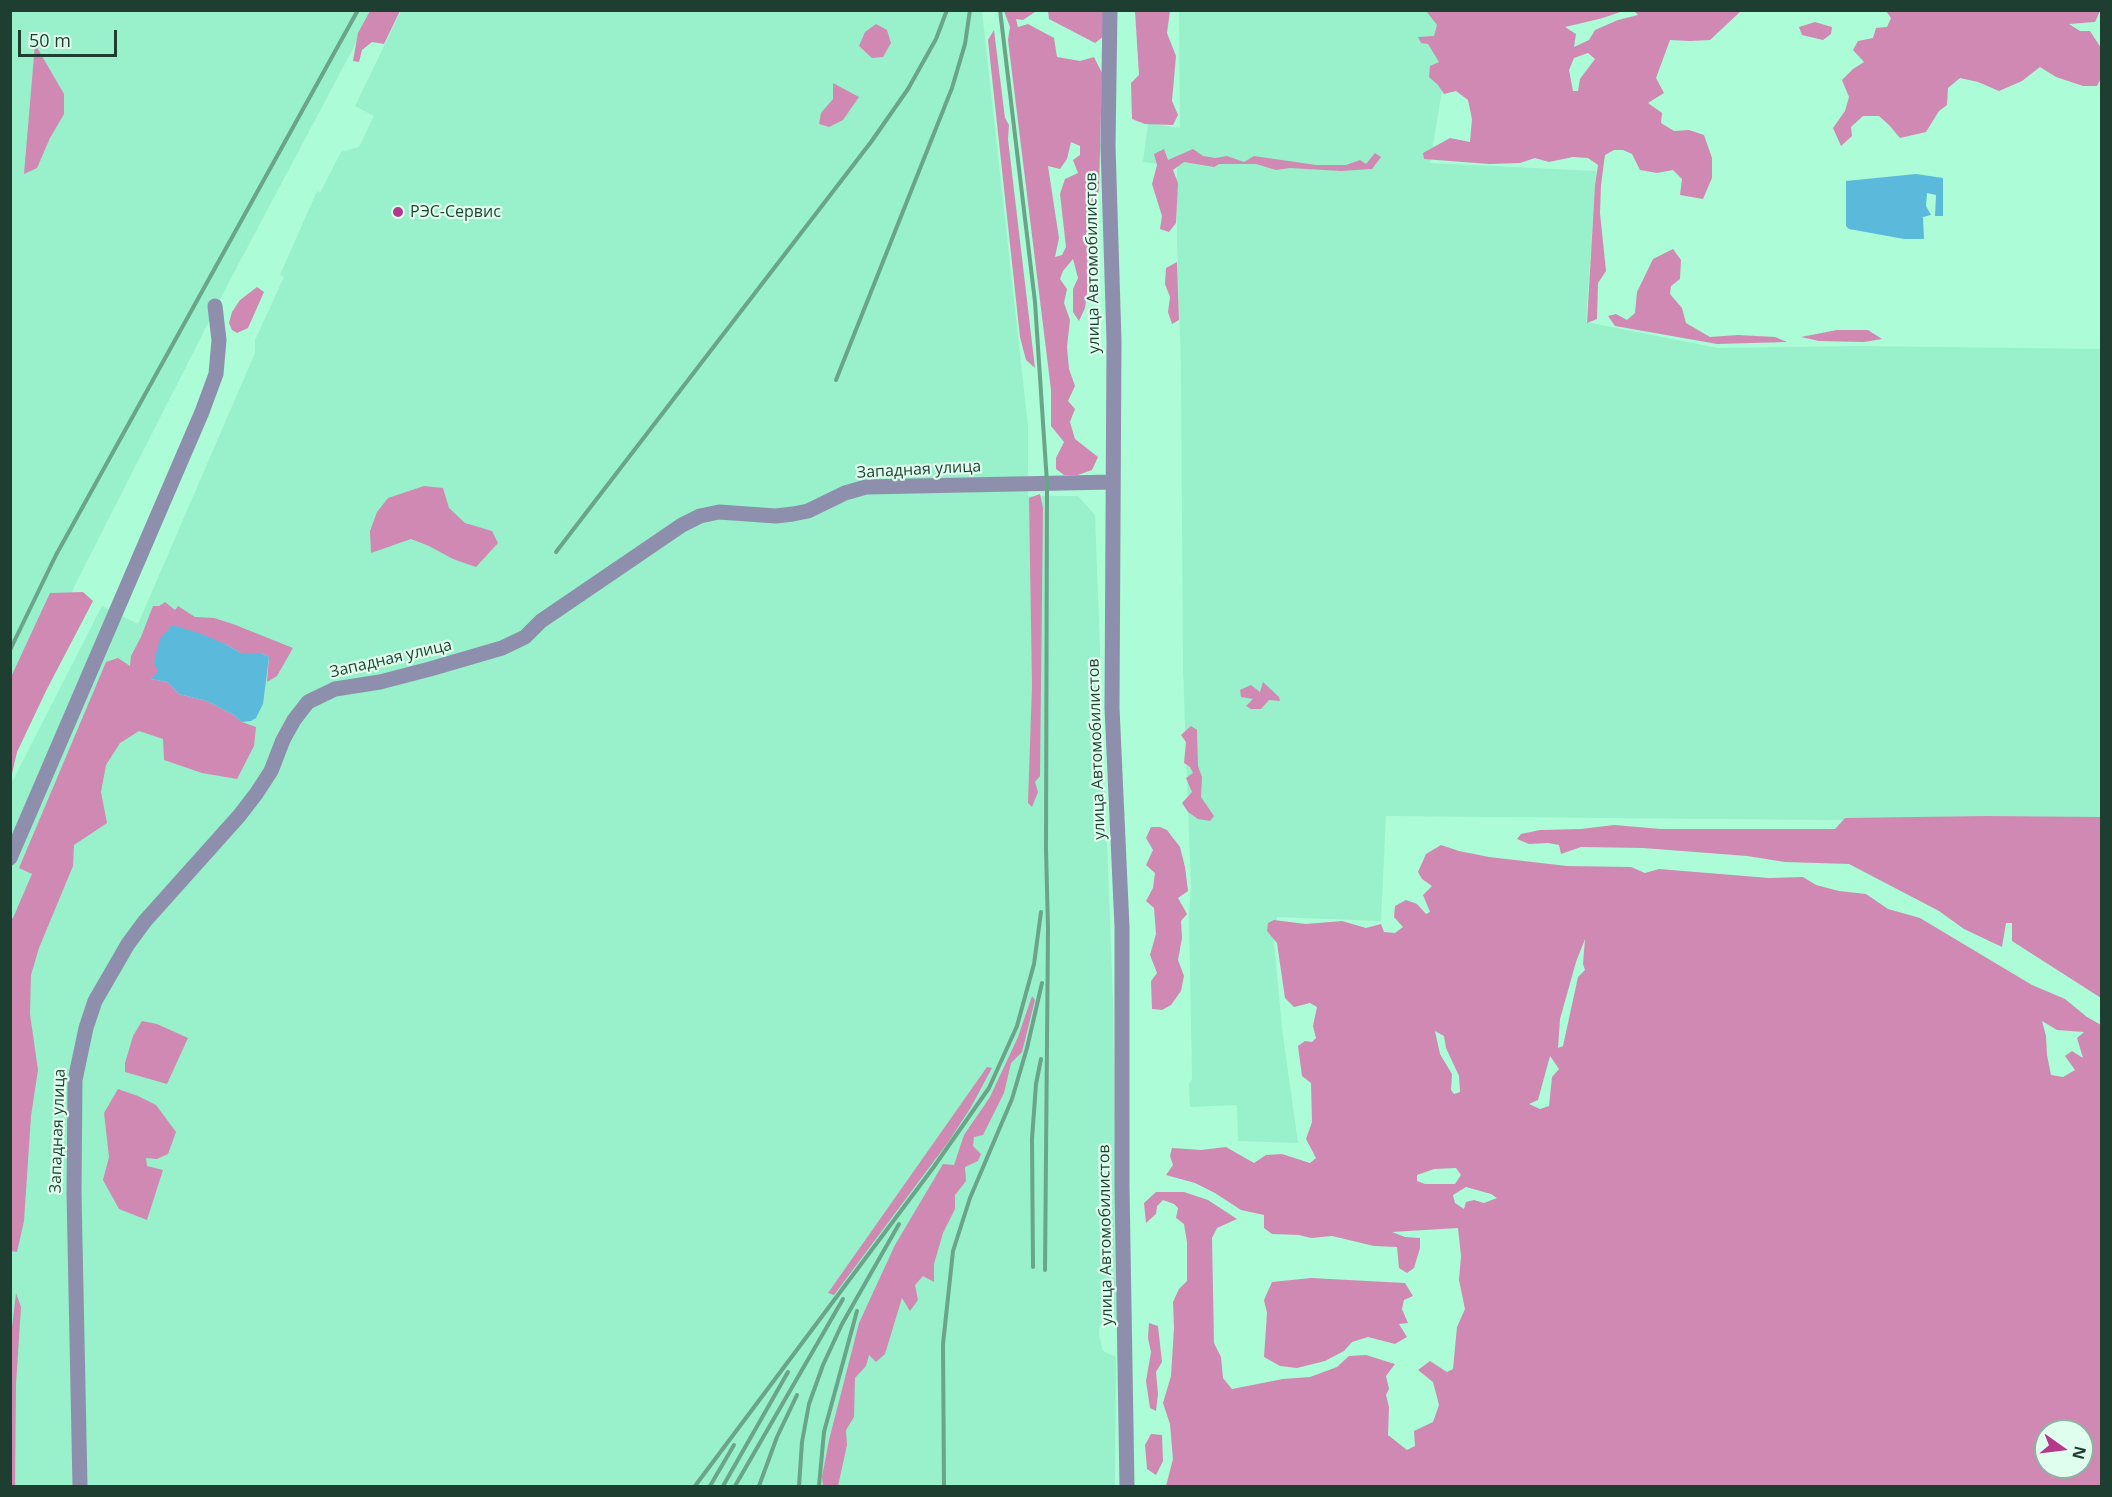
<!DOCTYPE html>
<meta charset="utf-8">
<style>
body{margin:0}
#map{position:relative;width:2112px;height:1497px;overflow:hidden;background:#acfcd7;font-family:"Open Sans",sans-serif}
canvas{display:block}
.frame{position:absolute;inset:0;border:12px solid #1d3e30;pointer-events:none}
.north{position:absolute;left:2034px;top:1419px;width:60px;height:60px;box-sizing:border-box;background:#dffeee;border:2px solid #91b1a2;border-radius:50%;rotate:104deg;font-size:16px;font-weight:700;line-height:24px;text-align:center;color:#1d3e30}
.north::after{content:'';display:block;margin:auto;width:21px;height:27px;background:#b4398b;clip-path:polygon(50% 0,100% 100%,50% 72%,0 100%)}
.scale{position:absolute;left:18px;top:30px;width:99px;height:27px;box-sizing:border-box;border:3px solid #1d3e30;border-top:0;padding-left:8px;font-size:18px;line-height:21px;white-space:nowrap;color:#1d3e30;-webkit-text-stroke:4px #dffeee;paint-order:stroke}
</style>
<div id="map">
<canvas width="2112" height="1497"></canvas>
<div class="frame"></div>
<div class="north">N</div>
<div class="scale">50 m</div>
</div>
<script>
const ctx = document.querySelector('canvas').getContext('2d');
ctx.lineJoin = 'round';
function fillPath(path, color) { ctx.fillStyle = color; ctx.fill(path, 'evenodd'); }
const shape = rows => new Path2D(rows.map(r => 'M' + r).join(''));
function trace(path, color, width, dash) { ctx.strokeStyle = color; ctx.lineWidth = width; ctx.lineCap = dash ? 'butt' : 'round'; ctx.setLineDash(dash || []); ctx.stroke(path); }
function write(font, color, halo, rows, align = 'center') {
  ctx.font = font + ' "Open Sans",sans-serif'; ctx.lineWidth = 4.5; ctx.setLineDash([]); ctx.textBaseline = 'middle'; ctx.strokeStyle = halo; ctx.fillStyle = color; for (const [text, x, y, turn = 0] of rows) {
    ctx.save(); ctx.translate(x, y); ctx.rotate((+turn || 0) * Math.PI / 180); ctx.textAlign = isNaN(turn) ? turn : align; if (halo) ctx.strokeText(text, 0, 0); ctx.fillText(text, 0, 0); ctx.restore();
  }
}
const built = shape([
 [11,11,373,11,229,282,74,587,11,743],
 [401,11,982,11,1028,426,1028,496,1078,496,1095,515,1100,649,1100,695,1098,703,1099,787,1105,790,1113,1000,1117,1320,1099,1326,1099,1335,1103,1351,1116,1357,1115,1486,11,1486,10,786,102,606,138,624,255,353,255,340,284,277,280,275,317,191,320,193,341,152,359,147,374,116,355,106],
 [1179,11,1455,11,1430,163,1596,171,1586,322,1718,348,1860,346,2101,349,2101,817,1831,820,1386,816,1381,921,1277,917,1274,942,1282,1028,1298,1143,1238,1141,1237,1105,1190,1107,1189,1084,1192,1079,1189,914,1191,886,1183,669,1181,366,1177,242,1177,166,1143,162,1148,123,1180,128]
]);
const forest = shape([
 [370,11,400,11,384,44,372,42,362,50,359,62,353,61,358,33],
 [1004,11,1035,11,1035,12,1023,20,1016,19,1018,27,1028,24,1054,38,1057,57,1080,61,1094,57,1102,73,1099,188,1095,216,1087,249,1088,286,1085,308,1079,321,1073,312,1073,289,1078,278,1073,259,1063,271,1060,279,1067,289,1064,303,1070,320,1067,347,1069,369,1075,386,1068,401,1075,409,1070,422,1075,439,1098,457,1092,470,1078,475,1064,475,1056,469,1056,458,1064,442,1051,426,1051,390,1008,40,1010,27],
 [1071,142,1080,146,1080,155,1073,160,1078,173,1065,179,1060,194,1066,247,1062,255,1055,257,1059,238,1048,166,1060,169,1067,159],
 [1048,11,1103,11,1104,36,1095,43,1049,19],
 [1135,11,1170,11,1167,33,1176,56,1172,101,1178,115,1173,125,1145,124,1132,119,1131,83,1139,75],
 [1886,11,2100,11,2095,22,2069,24,2080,31,2090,31,2101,48,2101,78,2097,86,2083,86,2056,77,2040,67,2022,81,1999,91,1978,82,1960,78,1948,88,1947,105,1939,111,1926,132,1900,138,1889,125,1879,116,1863,116,1851,127,1852,136,1841,146,1833,128,1845,111,1849,97,1842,80,1853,69,1864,62,1853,50,1858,41,1873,38,1876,28,1887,27,1891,18],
 [1427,12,1623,11,1603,18,1565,27,1576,34,1574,47,1589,40,1595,30,1618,20,1638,15,1634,11,1741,11,1710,40,1690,41,1670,40,1656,78,1664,93,1648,103,1662,113,1661,123,1674,131,1689,130,1704,135,1712,158,1712,178,1703,199,1680,195,1682,179,1673,170,1657,173,1640,170,1632,154,1623,150,1614,150,1605,155,1601,185,1600,213,1606,271,1598,283,1597,319,1587,323,1595,185,1598,165,1588,158,1573,157,1549,162,1535,158,1520,163,1489,164,1424,159,1423,153,1450,138,1470,142,1472,119,1468,100,1456,91,1444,94,1438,85,1429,77,1430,66,1439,62,1428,44,1421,43,1418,37,1434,36,1437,25],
 [1588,53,1595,59,1580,79,1578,91,1573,91,1569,70,1574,58],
 [1815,22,1832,27,1831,34,1823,40,1802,35,1799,27],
 [876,24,887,30,891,43,883,57,872,58,859,46,865,32],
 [994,30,1005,118,1009,125,1008,139,1035,368,1026,360,1020,337,988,40],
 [35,44,64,94,64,114,50,138,37,168,24,174],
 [833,83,859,97,843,120,829,127,819,124,821,113,833,99],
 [1164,149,1168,160,1193,149,1203,156,1215,158,1227,156,1244,162,1254,156,1316,165,1346,165,1360,160,1366,164,1375,153,1381,157,1372,169,1341,171,1290,168,1276,170,1256,164,1219,164,1214,167,1184,162,1173,170,1178,183,1176,223,1169,232,1160,229,1162,216,1152,184,1157,165,1154,154],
 [1673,249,1681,260,1680,279,1671,286,1670,294,1682,308,1686,323,1710,337,1738,335,1775,337,1787,342,1717,344,1615,326,1608,316,1616,314,1627,320,1635,313,1637,292,1653,259],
 [1177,262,1179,320,1172,324,1168,312,1170,297,1165,284,1166,268],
 [257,287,264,292,248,328,237,333,232,330,229,323,232,312,240,300],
 [1837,330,1868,330,1882,339,1864,342,1819,341,1801,337],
 [424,486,443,488,449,508,465,523,492,531,498,543,476,567,453,559,429,546,411,539,371,553,370,531,377,512,388,498],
 [1040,494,1043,508,1040,776,1035,782,1038,792,1032,807,1028,803,1032,686,1029,498],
 [83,592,93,601,47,689,17,752,11,778,11,677,50,593],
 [165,602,175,610,178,606,195,617,214,618,233,624,293,648,277,676,267,682,269,657,261,653,241,653,225,644,159,671,151,679,167,682,179,694,207,701,234,715,242,722,256,727,254,746,237,779,202,773,164,760,163,739,139,731,120,743,106,765,101,792,107,823,74,845,73,866,39,948,31,975,30,1014,38,1070,31,1116,24,1221,17,1252,11,1251,11,919,13,918,32,874,19,868,106,662,118,658,130,666,131,656,141,637,153,606,159,606],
 [1263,682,1279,697,1280,701,1269,700,1261,709,1251,709,1246,706,1253,699,1241,697,1240,690,1251,685,1260,692],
 [1191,726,1197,730,1198,766,1202,777,1201,797,1214,816,1210,821,1198,819,1188,812,1182,803,1192,792,1186,778,1193,773,1190,767,1184,763,1186,742,1181,735],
 [1987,816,2101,817,2101,998,2012,941,2012,923,2006,923,2002,947,1964,929,1939,911,1849,864,1785,862,1747,856,1643,848,1581,847,1561,854,1559,845,1548,843,1529,844,1517,839,1521,834,1540,830,1581,829,1614,825,1661,829,1835,829,1845,818],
 [1151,827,1160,827,1167,830,1180,847,1185,867,1188,891,1178,898,1187,914,1181,921,1182,938,1178,960,1184,976,1181,991,1171,1005,1162,1010,1152,1009,1151,981,1157,973,1150,955,1156,934,1154,908,1146,901,1153,888,1155,873,1146,865,1153,850,1146,838],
 [1441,845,1459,851,1489,857,1567,866,1631,867,1645,873,1659,869,1769,878,1803,877,1816,885,1839,891,1866,894,1888,909,1920,918,2032,985,2065,999,2087,1017,2101,1025,2101,1486,1166,1486,1173,1459,1170,1424,1163,1403,1171,1376,1174,1328,1173,1302,1179,1289,1187,1281,1187,1242,1184,1224,1176,1218,1178,1208,1174,1204,1163,1200,1157,1206,1156,1214,1146,1223,1144,1203,1156,1192,1184,1192,1208,1200,1237,1219,1217,1228,1212,1238,1214,1343,1221,1357,1223,1378,1232,1389,1283,1379,1310,1377,1337,1367,1349,1356,1366,1355,1395,1364,1386,1376,1389,1389,1386,1395,1389,1407,1388,1435,1407,1450,1415,1446,1414,1431,1433,1422,1439,1405,1433,1382,1418,1370,1430,1361,1447,1372,1453,1369,1457,1327,1465,1309,1459,1280,1461,1256,1458,1228,1392,1232,1405,1237,1420,1238,1420,1248,1414,1268,1407,1273,1399,1268,1397,1247,1374,1246,1332,1236,1311,1238,1299,1235,1272,1234,1264,1228,1264,1215,1241,1210,1215,1193,1195,1183,1166,1175,1173,1165,1170,1156,1172,1148,1201,1150,1226,1147,1254,1163,1266,1155,1282,1154,1310,1163,1316,1158,1306,1139,1312,1122,1311,1083,1302,1076,1298,1046,1305,1041,1312,1042,1316,1038,1313,1026,1317,1007,1310,1003,1294,1007,1285,998,1277,943,1267,931,1268,923,1274,920,1306,924,1342,921,1366,928,1381,924,1384,932,1395,933,1403,927,1394,917,1395,906,1406,900,1417,904,1426,914,1430,912,1423,895,1432,886,1422,879,1418,872,1426,854],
 [1585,939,1583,964,1585,970,1578,977,1563,1046,1558,1048,1560,1019,1576,962],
 [2042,1021,2057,1030,2084,1032,2077,1038,2083,1058,2072,1051,2065,1056,2075,1070,2063,1077,2051,1075,2047,1055,2046,1036],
 [1435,1031,1444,1036,1446,1048,1459,1076,1460,1092,1454,1094,1451,1090,1452,1074,1440,1054],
 [1550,1056,1559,1069,1552,1077,1549,1106,1540,1109,1529,1104,1538,1100],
 [1456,1168,1461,1175,1455,1184,1425,1184,1417,1181,1417,1175,1434,1169],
 [1466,1187,1491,1194,1497,1198,1484,1203,1474,1200,1466,1202,1464,1209,1455,1203,1453,1195],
 [2046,1431,2082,1431,2082,1467,2046,1467],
 [1032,996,1035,1000,1022,1052,1011,1063,1004,1093,983,1135,974,1137,973,1146,981,1154,978,1161,965,1167,966,1181,955,1195,955,1209,943,1233,934,1264,934,1282,923,1276,915,1285,918,1300,910,1311,902,1298,885,1354,876,1362,869,1355,866,1366,855,1378,854,1417,846,1430,847,1445,838,1486,823,1486,822,1477,829,1440,859,1323,895,1245,943,1164,954,1165,964,1135,990,1097,1018,1037],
 [142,1021,157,1024,188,1038,167,1084,125,1072,125,1063,133,1036],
 [987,1067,992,1068,971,1107,949,1141,834,1295,828,1293],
 [118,1089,138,1096,156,1105,176,1132,168,1154,157,1159,146,1158,147,1166,163,1170,147,1220,119,1209,103,1180,109,1157,104,1113],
 [1311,1278,1405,1283,1413,1296,1404,1300,1402,1309,1408,1323,1399,1324,1407,1337,1395,1344,1368,1337,1352,1342,1344,1351,1325,1361,1297,1368,1280,1366,1264,1357,1267,1313,1264,1300,1272,1282],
 [16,1293,21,1307,16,1384,15,1486,11,1486,10,1344],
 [1149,1323,1158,1326,1162,1362,1156,1372,1158,1394,1156,1411,1150,1408,1146,1381,1151,1352,1148,1338],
 [1151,1434,1162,1435,1163,1461,1156,1475,1147,1469,1145,1445]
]);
const water = shape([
 [1916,174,1943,178,1943,216,1935,216,1936,195,1927,193,1926,206,1931,215,1923,217,1924,239,1904,239,1849,229,1846,226,1846,181],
 [172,625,199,633,225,644,241,653,261,653,269,657,263,704,256,718,251,721,242,722,234,715,207,701,179,694,167,682,151,679,158,671,154,662,160,639]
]);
const minor = shape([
 [1110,10,1108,146,1114,341,1112,708,1122,927,1122,1186,1127,1486],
 [10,858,202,412,216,374,219,340,215,306],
 [80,1486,74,1193,75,1080,86,1028,95,1001,128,944,145,921,239,816,256,794,271,771,283,740,294,720,308,702,335,689,380,682,430,669,502,648,525,637,541,621,682,525,700,516,719,512,776,516,793,514,808,511,845,493,866,487,1113,482]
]);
const rail = shape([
 [1000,10,1035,302,1047,483,1046,849,1048,929,1045,1270],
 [836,380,952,88,965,44,970,10],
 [556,552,871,142,908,89,936,39,947,10],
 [10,650,56,555,358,10],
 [1033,1267,1032,1139,1036,1084,1041,1059],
 [695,1486,933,1168,989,1088,1017,1026,1034,964,1041,912],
 [710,1486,734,1445],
 [723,1486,788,1372],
 [735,1486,843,1299],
 [759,1486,777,1437,797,1395],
 [799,1486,802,1442,809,1404,823,1365,842,1324,899,1224],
 [819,1486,824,1432,857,1311],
 [944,1486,943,1344,953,1251,970,1198,1012,1099,1027,1048,1042,983]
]);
const markers = [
 [398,212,6,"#b4398b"]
];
const poiNames = [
 ["РЭС-Сервис",410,212]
];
const streetNames = [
 ["улица Автомобилистов",1093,263,-91],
 ["Западная улица",919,470,-3],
 ["Западная улица",391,659,-13],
 ["улица Автомобилистов",1097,749,-92],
 ["Западная улица",58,1131,-88],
 ["улица Автомобилистов",1106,1235,-91]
];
fillPath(built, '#98f1ca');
fillPath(forest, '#d089b3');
fillPath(water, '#5bbadb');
trace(minor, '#8e8fac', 15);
trace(rail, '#6aa489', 4);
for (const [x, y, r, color] of markers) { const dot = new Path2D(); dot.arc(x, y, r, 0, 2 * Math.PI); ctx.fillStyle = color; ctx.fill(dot); trace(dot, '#dffeee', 2); }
write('16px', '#1d3e30', '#dffeee', poiNames, 'left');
write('16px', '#1d3e30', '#dffeee', streetNames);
</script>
